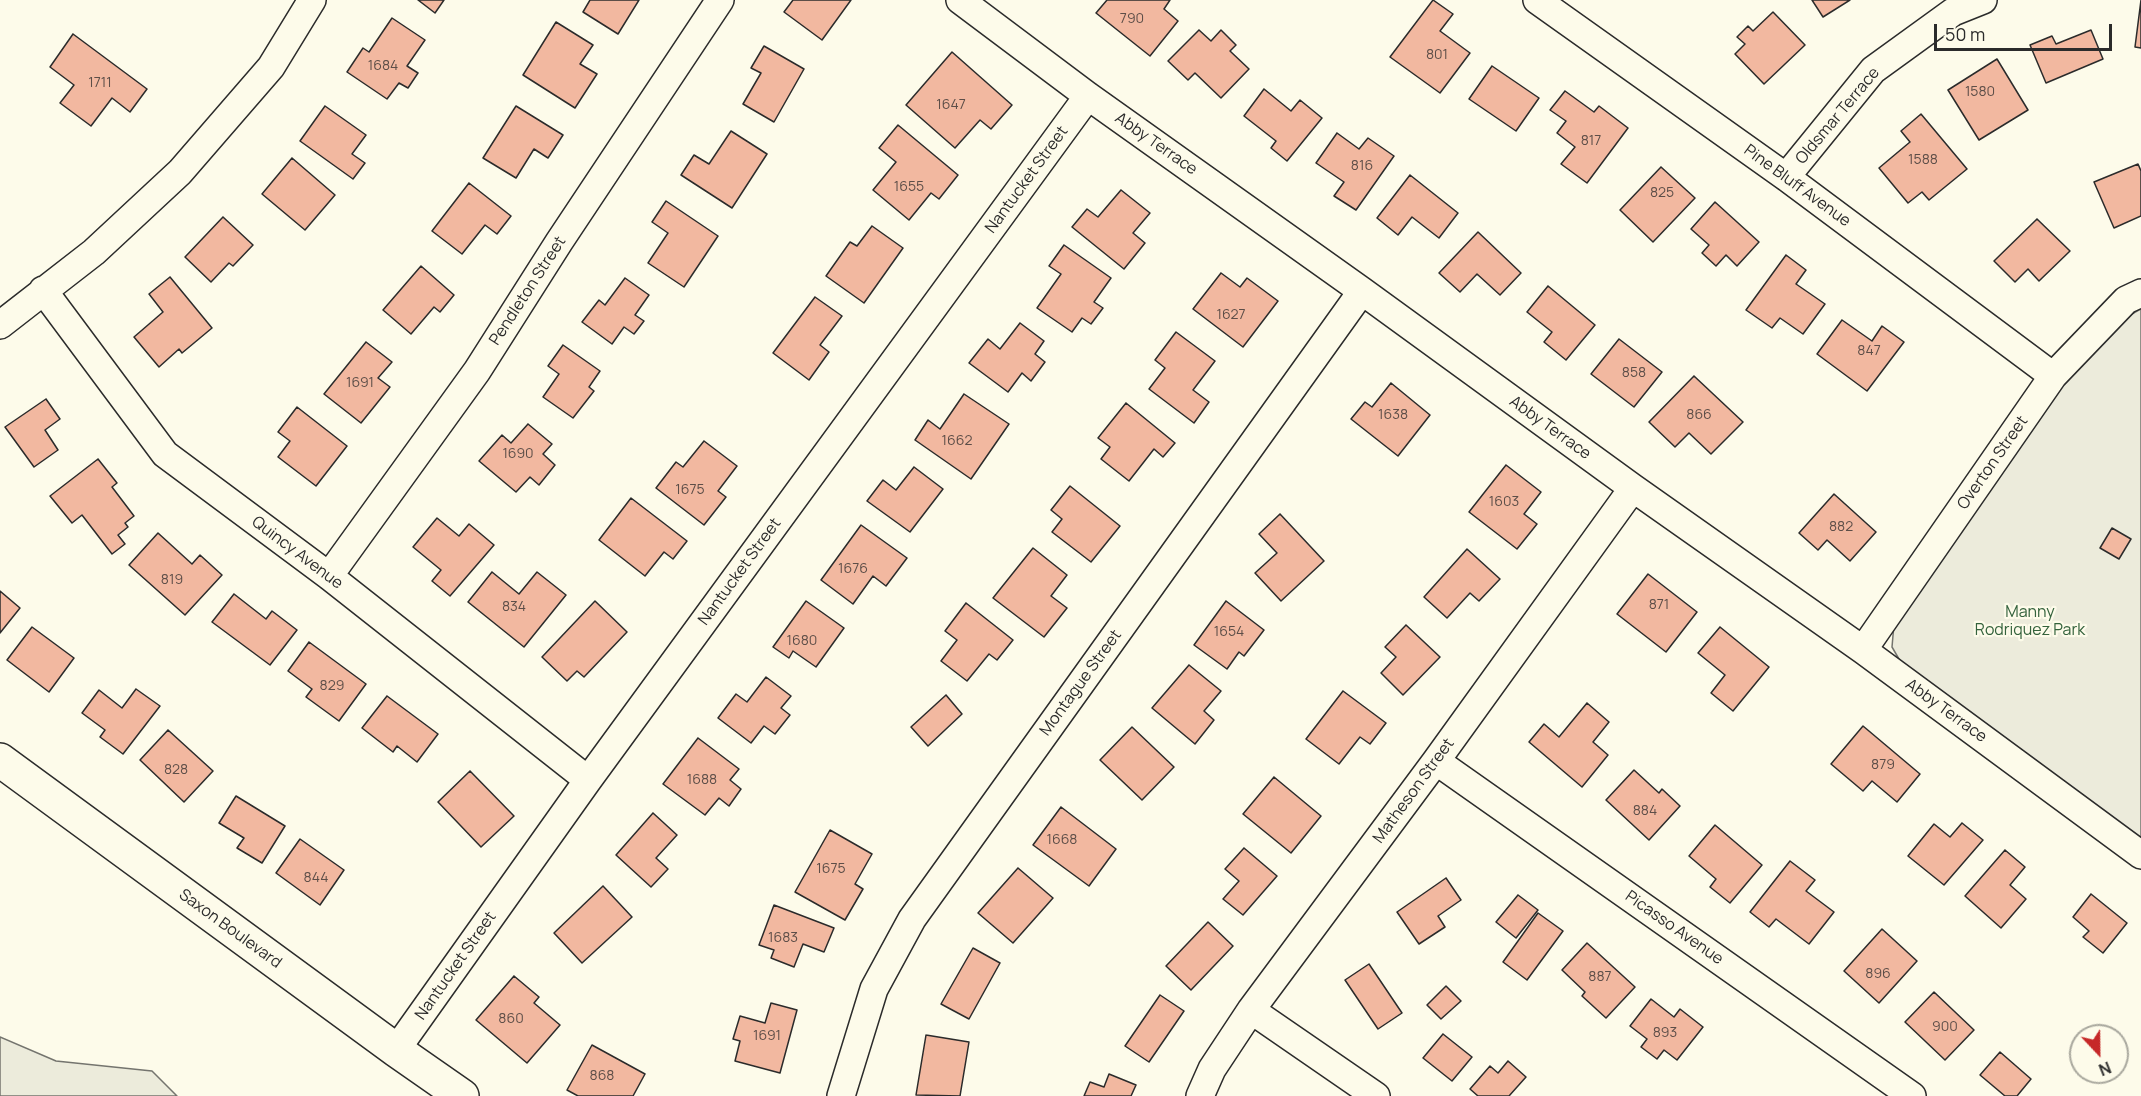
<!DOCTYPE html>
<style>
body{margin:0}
#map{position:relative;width:2141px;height:1096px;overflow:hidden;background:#fdfbea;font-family:Manrope,sans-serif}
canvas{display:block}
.north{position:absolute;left:2069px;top:1024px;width:60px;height:60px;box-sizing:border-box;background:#fdfbea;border:2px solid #a9a89e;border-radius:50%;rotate:158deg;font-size:16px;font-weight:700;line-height:24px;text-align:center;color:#2b2b2b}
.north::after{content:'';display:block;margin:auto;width:21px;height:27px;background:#c62828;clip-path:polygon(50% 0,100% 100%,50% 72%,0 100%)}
.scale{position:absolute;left:1934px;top:24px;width:178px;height:27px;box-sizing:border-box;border:3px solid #2b2b2b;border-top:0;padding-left:8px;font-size:18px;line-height:21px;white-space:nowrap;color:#2b2b2b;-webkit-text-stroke:4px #fdfbea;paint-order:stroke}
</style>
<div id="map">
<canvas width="2141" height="1096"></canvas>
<div class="north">N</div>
<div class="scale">50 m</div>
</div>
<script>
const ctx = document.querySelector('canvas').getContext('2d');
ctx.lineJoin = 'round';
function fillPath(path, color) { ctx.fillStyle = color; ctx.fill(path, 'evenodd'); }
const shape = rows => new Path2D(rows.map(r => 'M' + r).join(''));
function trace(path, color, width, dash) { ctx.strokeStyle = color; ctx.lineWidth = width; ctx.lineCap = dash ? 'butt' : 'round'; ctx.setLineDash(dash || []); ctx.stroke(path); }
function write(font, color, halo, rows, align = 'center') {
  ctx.font = font + ' Manrope,sans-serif'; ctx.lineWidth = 4.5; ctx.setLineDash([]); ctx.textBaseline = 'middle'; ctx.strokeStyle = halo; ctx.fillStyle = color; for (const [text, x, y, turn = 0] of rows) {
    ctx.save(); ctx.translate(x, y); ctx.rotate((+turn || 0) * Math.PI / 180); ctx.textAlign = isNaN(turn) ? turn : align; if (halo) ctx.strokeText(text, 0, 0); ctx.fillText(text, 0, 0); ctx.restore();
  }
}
const green = shape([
 [2141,309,2141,839,1903,666,1892,647,1894,624,2060,388,2123,319,2141,309],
 [0,1037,56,1061,152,1071,177,1096,0,1096,0,1037]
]);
const building = shape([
 [418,0,444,0,435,13,418,0],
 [590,0,639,0,618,34,583,12,590,0],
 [793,0,851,0,822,40,784,12,793,0],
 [1107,0,1170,0,1164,9,1178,21,1150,56,1096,13,1107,0],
 [1433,0,1453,14,1440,31,1470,53,1440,93,1390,57,1433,0],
 [1812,0,1850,0,1823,17,1812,0],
 [2141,0,2141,48,2135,47,2141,0],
 [1773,12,1805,45,1764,84,1735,54,1745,44,1737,37,1748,26,1753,31,1773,12],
 [392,18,425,40,407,66,418,73,408,88,399,83,387,99,347,72,363,48,369,52,392,18],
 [556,22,593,45,580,64,597,74,575,108,523,75,556,22],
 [1199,30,1211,41,1221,30,1236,45,1230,51,1249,69,1221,98,1195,73,1188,80,1168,61,1199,30],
 [2091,30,2103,59,2046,83,2030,45,2052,36,2056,44,2091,30],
 [73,34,147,89,130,112,112,98,91,126,60,103,74,85,50,67,73,34],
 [764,46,804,69,774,122,743,104,761,73,751,68,764,46],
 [952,52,1012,105,991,129,980,120,955,148,906,105,952,52],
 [1997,59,2028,110,1979,140,1948,90,1997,59],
 [1492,66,1539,98,1516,131,1469,99,1492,66],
 [1264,89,1291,111,1300,100,1322,118,1287,161,1271,148,1276,141,1244,116,1264,89],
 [1565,91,1594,112,1599,106,1628,128,1587,183,1561,164,1575,147,1557,133,1566,121,1550,110,1565,91],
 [325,106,366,135,352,154,365,163,353,179,300,141,325,106],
 [516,106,563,135,548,158,534,149,516,178,483,158,516,106],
 [1921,114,1967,169,1929,200,1922,192,1908,203,1879,168,1910,142,1901,131,1921,114],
 [898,125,958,175,939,199,931,193,909,220,873,190,896,162,879,148,898,125],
 [731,131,767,154,732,208,681,175,694,155,709,164,731,131],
 [1337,133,1359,149,1368,138,1394,156,1356,210,1334,196,1344,182,1316,163,1337,133],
 [292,158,335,195,305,230,262,194,292,158],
 [2138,164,2141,171,2141,216,2114,228,2094,182,2138,164],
 [1661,167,1695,198,1653,242,1620,210,1661,167],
 [1410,175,1458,213,1439,238,1412,217,1398,235,1377,218,1410,175],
 [469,183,511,216,497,234,485,225,462,254,432,231,469,183],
 [1121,190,1150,213,1133,233,1145,243,1124,269,1072,227,1087,209,1098,217,1121,190],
 [666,201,718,236,684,287,648,263,668,233,652,222,666,201],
 [1715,202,1759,242,1737,266,1726,255,1716,266,1702,253,1709,245,1691,229,1715,202],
 [223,217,253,245,233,266,229,263,211,282,185,257,223,217],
 [2037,219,2070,251,2039,281,2028,269,2015,282,1994,261,2037,219],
 [872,226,903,248,864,303,826,276,850,242,857,246,872,226],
 [1478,232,1521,273,1500,295,1477,274,1460,292,1439,273,1478,232],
 [1064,245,1111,278,1094,302,1103,308,1091,324,1082,318,1072,332,1037,308,1061,274,1049,266,1064,245],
 [1786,255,1806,270,1796,284,1825,304,1803,334,1780,318,1772,328,1746,310,1786,255],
 [421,266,454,295,440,312,434,307,411,334,383,310,421,266],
 [1221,273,1240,287,1247,278,1278,301,1243,347,1193,309,1221,273],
 [170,277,212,328,182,353,179,349,159,367,134,337,163,312,149,294,170,277],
 [625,278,649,295,635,315,644,321,634,334,624,327,612,344,582,322,599,300,605,305,625,278],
 [1548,286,1595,325,1566,360,1544,342,1552,332,1527,312,1548,286],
 [815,297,842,316,820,345,829,352,809,380,773,353,815,297],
 [1842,320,1872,341,1882,326,1904,342,1867,391,1817,354,1842,320],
 [1020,323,1044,341,1035,354,1045,362,1031,381,1022,373,1008,392,969,363,988,339,1000,349,1020,323],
 [1176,332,1215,361,1193,390,1209,402,1194,423,1149,389,1165,368,1155,360,1176,332],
 [1619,339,1662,372,1634,407,1591,374,1619,339],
 [366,342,392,362,378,378,390,387,361,423,324,394,366,342],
 [563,345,600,371,589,387,594,391,573,418,543,397,559,374,548,366,563,345],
 [1694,376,1743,422,1711,454,1689,433,1675,447,1649,422,1694,376],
 [1391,383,1430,415,1398,456,1351,419,1365,402,1372,407,1391,383],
 [964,394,1009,424,971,479,915,440,928,420,940,429,964,394],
 [46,399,60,419,45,430,58,450,34,467,5,427,46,399],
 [1126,403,1175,443,1163,457,1154,449,1129,481,1101,459,1110,447,1098,438,1126,403],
 [297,407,347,446,316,486,278,457,290,441,278,432,297,407],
 [528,424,552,444,543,454,555,465,539,485,530,477,516,492,479,461,502,435,511,443,528,424],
 [704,441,737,466,718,491,726,497,704,525,656,488,676,462,683,467,704,441],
 [98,459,117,483,112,487,134,516,125,523,128,527,118,535,125,544,112,554,82,515,72,523,50,496,98,459],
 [1506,465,1541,492,1524,514,1537,524,1517,549,1469,512,1506,465],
 [914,467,943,489,910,532,867,501,883,480,896,490,914,467],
 [1070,486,1120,526,1091,562,1052,532,1062,519,1051,510,1070,486],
 [1834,494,1876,532,1850,561,1827,540,1818,550,1799,533,1834,494],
 [631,498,687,541,673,559,664,552,645,576,599,540,631,498],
 [1280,514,1324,561,1281,601,1255,573,1277,553,1259,534,1280,514],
 [437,518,459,536,469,524,494,545,450,596,432,581,441,570,413,547,437,518],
 [861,525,907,558,886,586,873,576,853,604,821,580,861,525],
 [2112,528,2131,539,2119,559,2100,548,2112,528],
 [158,533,192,564,200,555,222,575,185,615,129,565,158,533],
 [1033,548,1067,575,1051,596,1067,608,1044,637,993,598,1033,548],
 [1467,549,1500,579,1479,601,1470,593,1447,618,1424,597,1467,549],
 [492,572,519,594,537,572,566,595,524,647,468,602,492,572],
 [1648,574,1697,612,1666,652,1617,614,1648,574],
 [0,591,20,608,0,633,0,591],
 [234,594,266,619,272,611,297,630,270,665,212,622,234,594],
 [595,601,627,632,584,677,577,671,567,681,542,657,595,601],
 [806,601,844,628,816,667,793,651,789,658,773,647,806,601],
 [1226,601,1264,630,1244,656,1239,652,1227,669,1194,645,1226,601],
 [966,603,1013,640,997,660,989,654,967,681,941,661,957,640,945,631,966,603],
 [1406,625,1440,657,1403,695,1381,673,1396,657,1385,647,1406,625],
 [32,627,74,658,49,692,7,660,32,627],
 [1720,627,1769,667,1733,711,1711,693,1725,675,1698,653,1720,627],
 [309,642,366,684,339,721,306,697,312,689,288,671,309,642],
 [1189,665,1221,691,1204,711,1214,720,1195,744,1152,708,1189,665],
 [766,677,791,696,781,708,790,715,775,734,764,726,751,743,718,718,736,694,747,702,766,677],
 [136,689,160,706,123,754,100,737,105,730,82,713,99,690,122,708,136,689],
 [1343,691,1386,723,1370,744,1360,737,1339,764,1306,739,1343,691],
 [946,695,962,714,928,746,911,727,946,695],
 [387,696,438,734,417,762,397,746,393,752,362,728,387,696],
 [1587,703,1609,722,1593,742,1608,755,1582,787,1529,742,1544,724,1559,737,1587,703],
 [1863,726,1920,774,1897,802,1872,781,1863,791,1831,764,1863,726],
 [1132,727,1174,767,1142,800,1100,760,1132,727],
 [168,730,213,771,184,802,140,760,168,730],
 [698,738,739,769,730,780,741,789,729,806,719,798,705,815,663,784,698,738],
 [1634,770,1659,793,1662,789,1680,806,1649,840,1606,800,1634,770],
 [470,771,514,816,481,847,438,802,470,771],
 [1274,777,1321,816,1291,853,1243,814,1274,777],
 [236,796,285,826,262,863,237,848,244,838,219,823,236,796],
 [1061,807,1116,849,1089,886,1033,845,1061,807],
 [653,813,677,835,656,858,668,869,651,887,616,855,653,813],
 [1962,823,1983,840,1944,885,1908,856,1934,824,1950,837,1962,823],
 [1715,825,1762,865,1730,903,1710,887,1716,879,1689,856,1715,825],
 [830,830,872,854,855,884,863,889,845,920,795,892,830,830],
 [300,839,344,870,320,905,276,873,300,839],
 [1244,848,1277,876,1243,915,1223,899,1239,881,1225,869,1244,848],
 [2005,850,2025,867,2010,885,2026,899,2001,928,1965,896,2005,850],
 [1790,861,1815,880,1806,891,1834,912,1809,944,1776,919,1769,927,1750,912,1790,861],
 [1018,868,1053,898,1013,943,978,913,1018,868],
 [1446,878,1461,900,1438,916,1445,927,1419,944,1397,912,1446,878],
 [603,886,632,917,582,963,554,933,603,886],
 [2091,894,2127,923,2103,953,2083,937,2089,931,2073,917,2091,894],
 [1518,895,1538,910,1516,938,1496,922,1518,895],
 [774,905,834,928,824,952,803,944,794,967,771,958,774,950,759,945,774,905],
 [1538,913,1563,931,1527,980,1503,962,1538,913],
 [1208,922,1233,946,1191,990,1166,966,1208,922],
 [1882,929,1917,961,1879,1003,1844,971,1882,929],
 [1587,943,1635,987,1606,1018,1582,996,1585,992,1562,970,1587,943],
 [973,948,1000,963,969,1019,941,1004,973,948],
 [1369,964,1402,1013,1378,1029,1345,980,1369,964],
 [514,976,539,997,534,1003,560,1025,527,1063,476,1020,514,976],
 [1446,986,1461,1001,1441,1019,1427,1005,1446,986],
 [1934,992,1974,1030,1945,1060,1905,1022,1934,992],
 [1160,995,1184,1011,1149,1062,1125,1046,1160,995],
 [1651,999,1674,1017,1680,1009,1703,1027,1677,1060,1664,1050,1657,1059,1641,1047,1647,1039,1630,1026,1651,999],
 [771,1003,797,1010,780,1073,735,1061,740,1041,733,1039,740,1016,765,1023,771,1003],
 [1443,1034,1472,1057,1452,1081,1423,1058,1443,1034],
 [926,1035,969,1042,960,1096,916,1095,926,1035],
 [592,1045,645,1074,633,1096,578,1096,567,1090,592,1045],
 [2000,1052,2031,1079,2017,1096,2005,1096,1980,1075,2000,1052],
 [1508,1061,1526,1077,1509,1096,1478,1096,1470,1089,1490,1066,1498,1073,1508,1061],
 [1109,1074,1136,1085,1131,1096,1084,1096,1090,1082,1104,1087,1109,1074]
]);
const minor = shape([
 [960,0,1088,96,1362,291,1633,488,1863,650,2141,855],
 [1537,0,1786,177,2053,376],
 [1786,177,1873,70,1953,12,1983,0],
 [43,290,165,454,329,576,588,780],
 [0,325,94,252,180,172,271,67,312,0],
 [329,576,477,371,559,242,720,0],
 [1863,650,2053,376,2126,300,2141,293],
 [1436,761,1912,1096],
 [1251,1010,1376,1096],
 [396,1050,588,780,1088,96],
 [841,1096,874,989,912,919,1362,291],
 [1200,1096,1212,1069,1251,1010,1436,761,1633,488]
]);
const major = shape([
 [0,760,396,1050,462,1096]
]);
const numberNames = [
 ["790",1132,19],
 ["801",1437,55],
 ["1684",383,66],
 ["1711",100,83],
 ["1580",1980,92],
 ["1647",951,105],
 ["817",1591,141],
 ["1588",1923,160],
 ["816",1362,166],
 ["1655",909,187],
 ["825",1662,193],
 ["1627",1231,315],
 ["847",1869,351],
 ["858",1634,373],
 ["1691",360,383],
 ["1638",1393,415],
 ["866",1699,415],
 ["1662",957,441],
 ["1690",518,454],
 ["1675",690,490],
 ["1603",1504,502],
 ["882",1841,527],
 ["1676",853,569],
 ["819",172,580],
 ["871",1659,605],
 ["834",514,607],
 ["1654",1229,632],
 ["1680",802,641],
 ["829",332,686],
 ["879",1883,765],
 ["828",176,770],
 ["1688",702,780],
 ["884",1645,811],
 ["1668",1062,840],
 ["1675",831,869],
 ["844",316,878],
 ["1683",783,938],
 ["896",1878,974],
 ["887",1600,977],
 ["860",511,1019],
 ["900",1945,1027],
 ["893",1665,1033],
 ["1691",767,1036],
 ["868",602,1076]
];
const streetNames = [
 ["Oldsmar Terrace",1838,116,-50],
 ["Abby Terrace",1156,144,35],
 ["Nantucket Street",1027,180,-54],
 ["Pine Bluff Avenue",1797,186,36],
 ["Pendleton Street",528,291,-57],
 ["Abby Terrace",1550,428,36],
 ["Overton Street",1993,463,-55],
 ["Quincy Avenue",297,553,37],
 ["Nantucket Street",740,572,-54],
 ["Montague Street",1081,683,-54],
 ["Abby Terrace",1946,711,36],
 ["Matheson Street",1414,791,-54],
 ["Picasso Avenue",1674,928,35],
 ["Saxon Boulevard",230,929,36],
 ["Nantucket Street",456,966,-55]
];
const parkNames = [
 ["Manny",2030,613],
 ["Rodriquez Park",2030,631]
];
fillPath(green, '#ecebdb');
trace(green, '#74746e', 1.5);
fillPath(building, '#f2b8a0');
trace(building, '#2b2b2b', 1.5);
trace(minor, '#2b2b2b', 30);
trace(major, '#2b2b2b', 36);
trace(minor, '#fdfbea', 27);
trace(major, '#fdfbea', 33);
write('14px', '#5d4e48', null, numberNames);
write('16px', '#2b2b2b', '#fdfbea', streetNames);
write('16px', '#34623c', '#fdfbea', parkNames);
</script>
